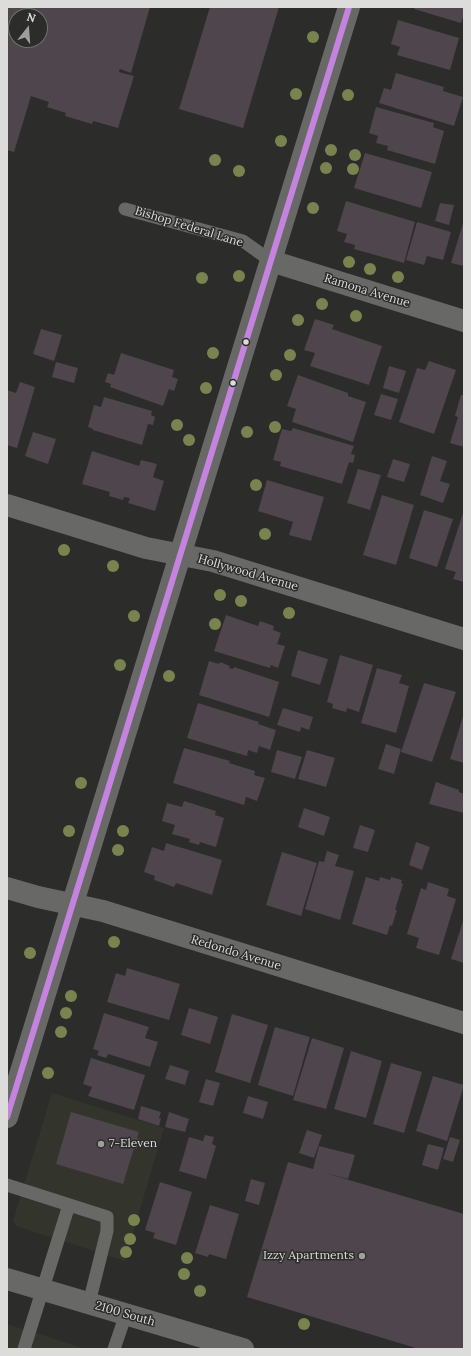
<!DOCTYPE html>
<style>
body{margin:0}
#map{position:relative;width:471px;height:1356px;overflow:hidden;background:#2c2c2b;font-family:Lora,serif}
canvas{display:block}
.frame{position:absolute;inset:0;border:8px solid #dcdddb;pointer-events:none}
.north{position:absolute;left:8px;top:8px;width:40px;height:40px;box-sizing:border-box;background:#2c2d2a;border:1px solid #727371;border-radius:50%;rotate:17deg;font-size:11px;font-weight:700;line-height:16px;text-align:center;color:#dcdddb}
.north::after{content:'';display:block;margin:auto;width:14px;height:18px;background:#9e9f9d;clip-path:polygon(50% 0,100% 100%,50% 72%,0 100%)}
</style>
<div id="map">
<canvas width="471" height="1356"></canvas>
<div class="frame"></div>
<div class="north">N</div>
</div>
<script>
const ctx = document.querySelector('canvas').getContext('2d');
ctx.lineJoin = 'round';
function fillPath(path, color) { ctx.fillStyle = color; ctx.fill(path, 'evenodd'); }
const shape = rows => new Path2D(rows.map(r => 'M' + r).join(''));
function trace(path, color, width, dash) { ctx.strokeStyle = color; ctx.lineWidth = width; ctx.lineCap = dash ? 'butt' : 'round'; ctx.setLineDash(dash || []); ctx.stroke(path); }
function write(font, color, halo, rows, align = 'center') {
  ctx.font = font + ' Lora,serif'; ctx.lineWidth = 3; ctx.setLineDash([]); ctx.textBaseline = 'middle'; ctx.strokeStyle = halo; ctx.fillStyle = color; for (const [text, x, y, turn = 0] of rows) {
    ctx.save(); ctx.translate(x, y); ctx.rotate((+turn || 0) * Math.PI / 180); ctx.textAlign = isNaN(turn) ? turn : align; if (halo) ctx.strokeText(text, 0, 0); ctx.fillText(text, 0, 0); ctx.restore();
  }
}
const built = shape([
 [52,1093,164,1128,125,1261,16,1226,13,1221],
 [7,1324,86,1349,7,1349]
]);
const building = shape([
 [7,7,150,7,131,73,120,69,119,72,134,76,118,128,93,121,92,124,65,116,66,113,47,107,49,102,31,96,14,152,7,150],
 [16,16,40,16,40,40,16,40],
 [210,7,279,7,243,128,179,109],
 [415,7,464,7,464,15,461,23,414,9],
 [398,20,459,38,450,70,397,55,400,47,391,44],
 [396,73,444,87,443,91,463,97,454,126,379,103,384,88,391,90],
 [376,107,434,123,433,127,444,131,435,164,387,150,388,146,376,143,378,136,369,133],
 [365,153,432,172,421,208,354,188],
 [346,201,415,222,404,263,354,249,355,245,344,242,347,234,337,231],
 [440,203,454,205,449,225,435,221],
 [464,220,464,266,451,263],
 [417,222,451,232,443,260,427,256,424,265,406,260],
 [315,319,334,325,332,329,382,346,369,385,310,366,315,353,304,350],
 [41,329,62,335,54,361,33,354],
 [121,353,174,370,172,377,178,379,174,391,169,389,163,406,110,387,111,384,105,382,108,373,114,375],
 [429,361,456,370,434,434,399,422,417,368,425,370],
 [56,362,78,368,74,383,52,377],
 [389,366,406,371,399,393,383,388],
 [298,375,348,393,348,396,366,402,353,442,292,422,296,409,287,406],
 [20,382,35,387,17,448,7,445,7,390,16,393],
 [381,394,398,399,391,420,374,415],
 [461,395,464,395,464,447,450,443,458,417,455,416],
 [104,397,152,411,151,415,155,417,153,425,148,424,142,445,93,430,93,429,88,427,94,405,101,407],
 [293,428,354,446,351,454,355,455,353,463,349,462,342,484,280,466,281,462,273,460,282,429,291,431],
 [33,432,56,439,48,464,25,456],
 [92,451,139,466,141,460,157,464,153,477,164,481,155,511,128,503,130,498,124,497,123,500,109,496,110,492,82,484],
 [432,456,447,461,440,481,450,484,443,503,420,495],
 [393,459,410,464,404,482,387,477],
 [358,469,381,475,370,510,347,503],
 [267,480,324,497,311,541,289,535,293,522,258,511],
 [382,495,414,505,396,565,363,555],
 [424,510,453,519,437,567,409,558],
 [464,510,464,582,453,579,456,572,445,569],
 [226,615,258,626,260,621,274,626,273,630,281,633,277,644,285,646,278,668,271,665,270,668,214,651],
 [298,650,328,659,320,685,291,676],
 [340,655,373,665,359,712,347,708,346,712,332,708,333,704,327,702],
 [209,661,219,664,220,662,230,666,229,668,233,669,234,667,279,682,269,717,199,695],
 [377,668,402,675,399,683,409,686,396,733,361,723],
 [424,683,456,692,432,762,401,752],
 [198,703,259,722,258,724,276,730,270,750,259,746,257,753,248,750,247,756,187,738],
 [283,708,313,717,309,730,301,727,300,732,277,725],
 [464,713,464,763,450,759],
 [386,744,401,749,394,774,378,769],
 [184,748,230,761,229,763,255,771,254,775,265,778,257,801,246,797,244,805,173,783],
 [277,750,302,757,295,779,271,772],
 [307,750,335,758,326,787,298,779],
 [436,782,459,790,459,792,464,794,464,813,429,804],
 [184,801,216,811,215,815,224,818,216,847,200,842,199,845,189,842,190,839,172,834,175,825,162,821,167,803,182,807],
 [304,808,330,817,324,836,298,827],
 [360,825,375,830,368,852,353,848],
 [416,842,430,847,422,870,409,865],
 [166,843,222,860,212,895,176,883,174,887,154,880,155,876,144,872,152,847,164,851],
 [327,851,339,855,335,866,354,871,340,920,305,909,319,861,324,862],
 [282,852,317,863,301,916,266,905],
 [366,877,379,881,380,877,390,880,391,877,402,880,401,883,403,884,395,910,397,910,392,926,390,925,387,935,352,924],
 [428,882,449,889,447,896,456,899,439,955,416,948,419,938,407,934,421,888,426,890],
 [464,918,464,963,451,959],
 [127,968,180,984,169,1020,107,1002,116,973,125,976],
 [189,1008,218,1017,210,1044,181,1035],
 [104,1013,149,1027,145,1038,158,1042,150,1067,108,1054,106,1058,97,1055,99,1051,93,1049],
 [232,1014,268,1025,250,1083,215,1072],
 [275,1027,310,1037,293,1096,258,1085],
 [312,1038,344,1048,326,1109,293,1100],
 [351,1051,382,1061,366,1118,334,1109],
 [91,1058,145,1075,134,1110,88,1096,92,1087,83,1084],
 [391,1063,422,1072,404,1133,373,1124],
 [170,1065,189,1071,185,1085,165,1079],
 [433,1076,464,1085,447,1141,416,1131],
 [206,1079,220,1083,213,1106,199,1102],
 [248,1096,268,1102,263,1119,243,1113],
 [141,1106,161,1112,159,1118,161,1119,159,1126,138,1119],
 [71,1112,139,1132,137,1138,140,1139,137,1149,134,1148,123,1184,56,1164],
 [169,1112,189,1119,185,1132,165,1127],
 [307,1130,322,1135,314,1158,299,1153],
 [205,1135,214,1137,212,1144,216,1146,206,1179,179,1171,189,1137,203,1141],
 [450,1137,460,1140,453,1162,443,1159],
 [428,1144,444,1148,438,1170,422,1165],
 [319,1146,355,1155,348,1179,322,1172,464,1214,464,1349,419,1349,247,1297,288,1162,313,1169],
 [251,1179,265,1183,259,1205,245,1201],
 [160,1182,192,1192,176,1245,153,1238,155,1233,145,1230],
 [210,1205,239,1214,226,1259,209,1254,208,1257,195,1253]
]);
const service = shape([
 [125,209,243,241,271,261],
 [7,1185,107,1217,107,1231,89,1303],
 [24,1349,69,1205],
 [114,1349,126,1314]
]);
const minor = shape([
 [271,261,464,321],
 [7,505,146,548,213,561,464,639],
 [7,888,38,897,103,911,464,1023]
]);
const tertiary = shape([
 [7,1117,349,7]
]);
const secondary = shape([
 [7,1279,243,1349]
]);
const bus1 = shape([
 [7,1117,349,7]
]);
const trees = [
 [313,37],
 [296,94],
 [348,95],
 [281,141],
 [331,150],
 [355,155],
 [215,160],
 [326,168],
 [353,169],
 [239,171],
 [313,208],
 [349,262],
 [370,269],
 [239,276],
 [398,277],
 [202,278],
 [322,304],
 [356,316],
 [298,320],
 [213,353],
 [290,355],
 [276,375],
 [206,388],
 [177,425],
 [275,427],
 [247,432],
 [189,440],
 [256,485],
 [265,534],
 [64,550],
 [113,566],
 [220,595],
 [241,601],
 [289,613],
 [134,616],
 [215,624],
 [120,665],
 [169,676],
 [81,783],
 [69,831],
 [123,831],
 [118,850],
 [114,942],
 [30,953],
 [71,996],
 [66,1013],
 [61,1032],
 [48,1073],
 [134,1220],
 [130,1239],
 [126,1252],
 [187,1258],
 [184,1274],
 [200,1291],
 [304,1324]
];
const markers = [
 [246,342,3.5,"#dcdddb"],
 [233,383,3.5,"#dcdddb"],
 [101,1144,4,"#9e9f9d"],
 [362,1256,4,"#9e9f9d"]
];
const streetNames = [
 ["Bishop Federal Lane",189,227,17],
 ["Ramona Avenue",367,291,17],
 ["Hollywood Avenue",248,573,16],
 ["Redondo Avenue",236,953,17],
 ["2100 South",125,1314,16]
];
const poiNames = [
 ["7-Eleven",109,1144],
 ["Izzy Apartments",354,1256,"right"]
];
fillPath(built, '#33352d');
fillPath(building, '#4f454d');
trace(service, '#686866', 13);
trace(minor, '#686866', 22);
trace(tertiary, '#686866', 22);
trace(secondary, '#686866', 22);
trace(bus1, '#c483df', 6);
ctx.fillStyle = '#79834f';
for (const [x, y] of trees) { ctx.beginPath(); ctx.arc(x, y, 6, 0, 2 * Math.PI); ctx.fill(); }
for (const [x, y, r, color] of markers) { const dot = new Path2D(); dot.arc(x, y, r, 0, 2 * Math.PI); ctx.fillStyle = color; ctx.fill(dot); trace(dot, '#2c2d2a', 1.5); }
write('12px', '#dcdddb', '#2c2d2a', streetNames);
write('12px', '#dcdddb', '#2c2d2a', poiNames, 'left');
</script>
